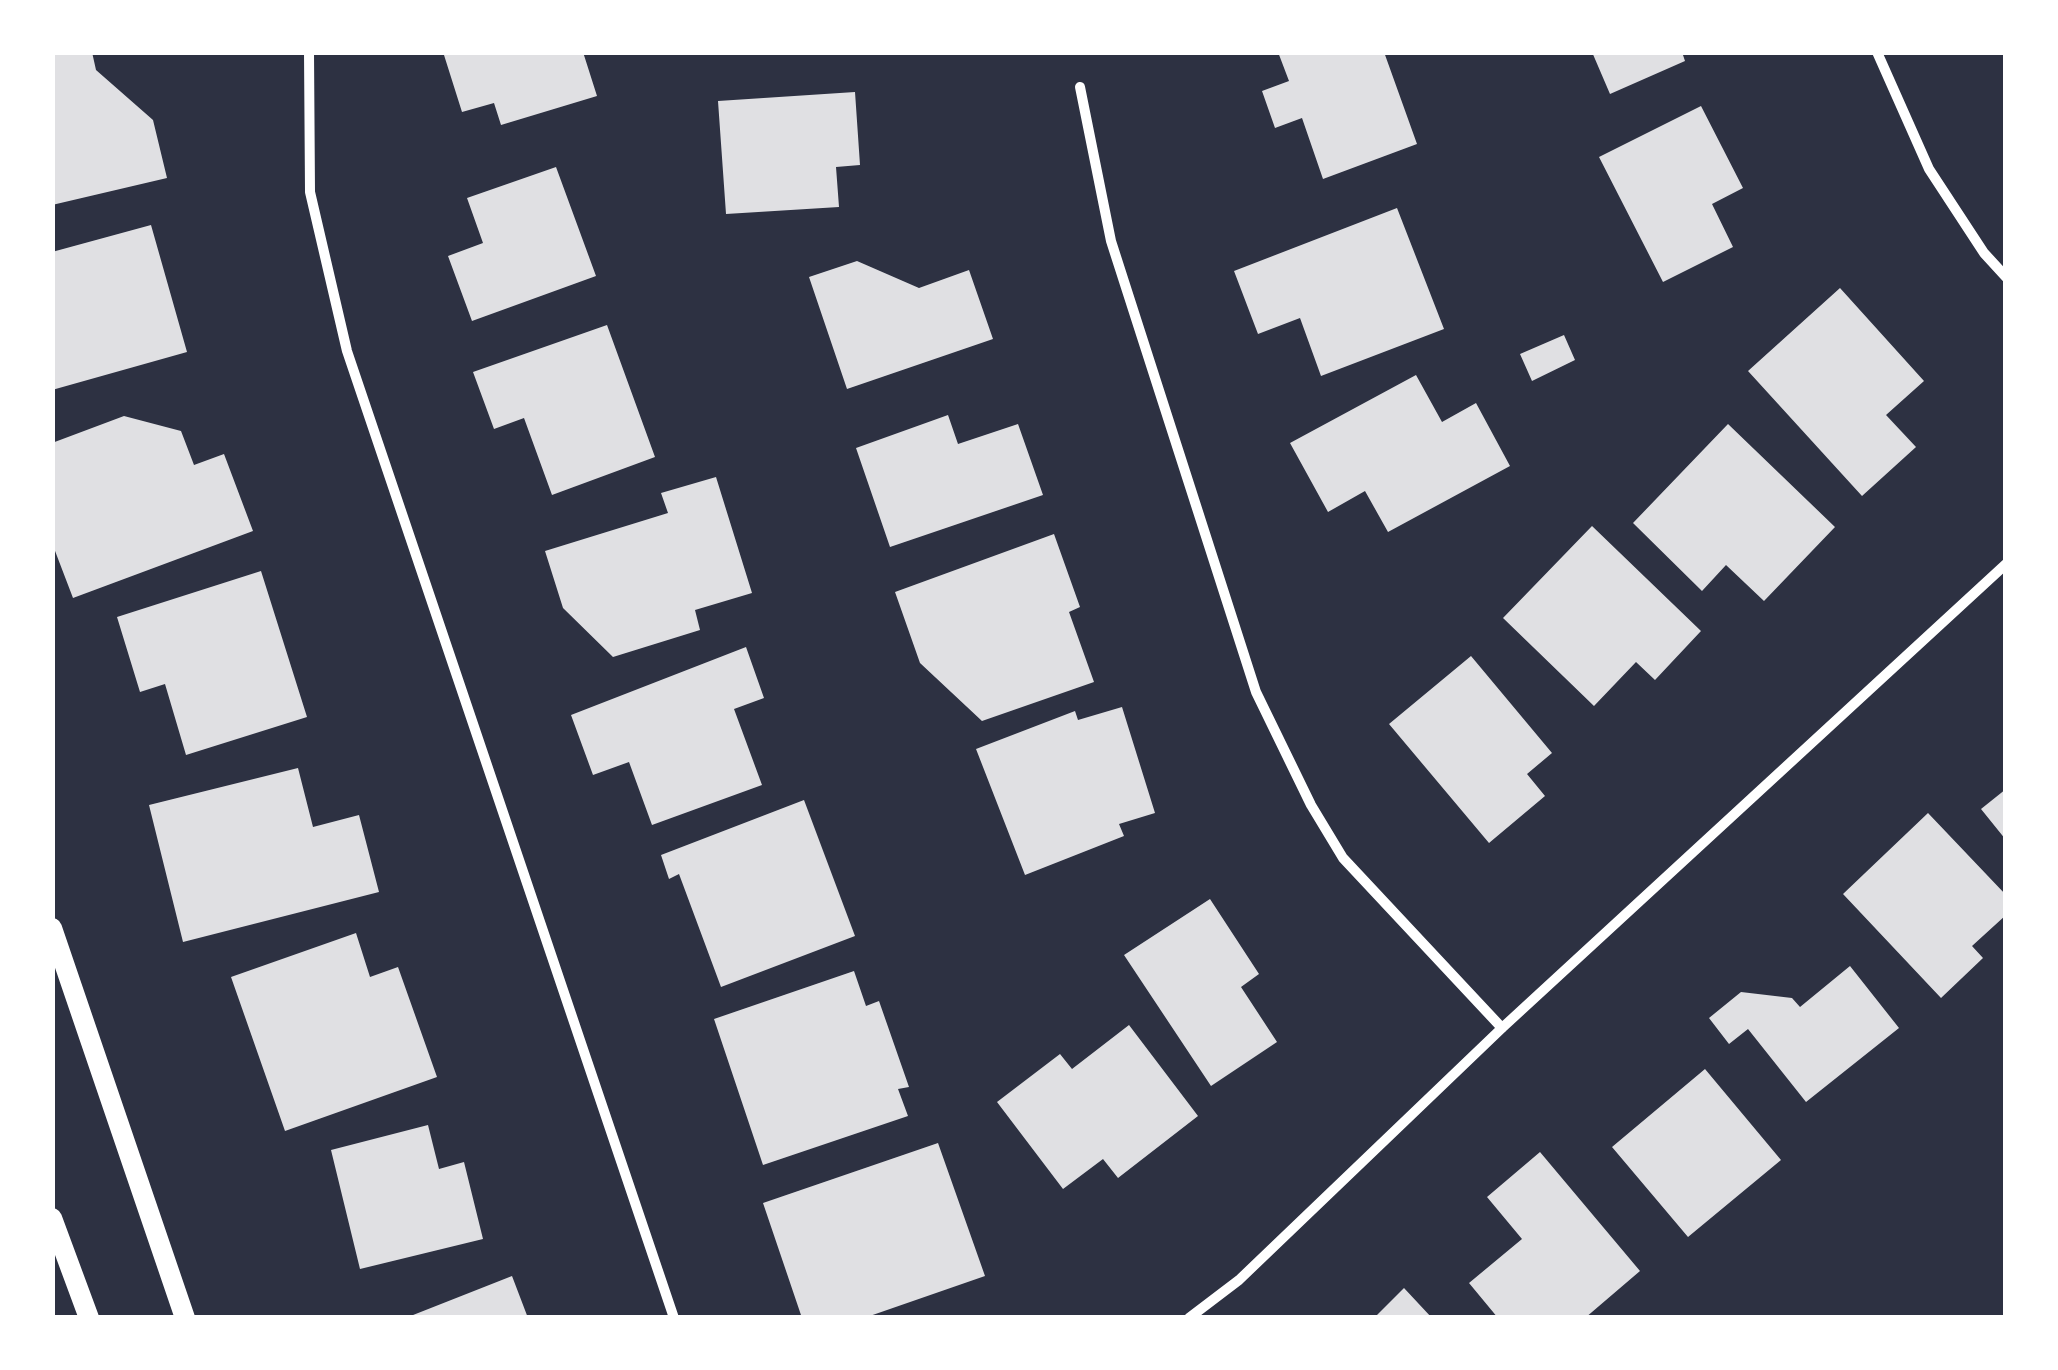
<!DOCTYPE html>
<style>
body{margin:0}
#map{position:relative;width:2058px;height:1370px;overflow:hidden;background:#2d3142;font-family:"Nunito Sans",sans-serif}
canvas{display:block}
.frame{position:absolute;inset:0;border:55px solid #fff;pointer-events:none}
</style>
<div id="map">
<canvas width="2058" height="1370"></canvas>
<div class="frame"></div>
</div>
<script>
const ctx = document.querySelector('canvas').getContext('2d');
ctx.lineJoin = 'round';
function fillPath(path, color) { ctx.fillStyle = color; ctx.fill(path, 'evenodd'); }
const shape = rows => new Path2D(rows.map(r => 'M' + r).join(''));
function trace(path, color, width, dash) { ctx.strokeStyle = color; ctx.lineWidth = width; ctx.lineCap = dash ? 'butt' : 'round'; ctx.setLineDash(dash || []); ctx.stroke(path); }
const building = shape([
 [52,52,92,52,96,70,153,120,167,178,52,205],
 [446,52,583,52,597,96,501,125,494,103,462,112,444,55],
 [1278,52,1384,52,1417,144,1323,179,1302,118,1275,128,1262,91,1289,81],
 [1592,52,1682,52,1685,61,1610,94],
 [855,92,860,165,836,167,839,207,726,214,718,101],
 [1701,106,1743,188,1712,204,1733,247,1663,282,1599,157],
 [556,167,596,276,472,321,448,256,483,243,467,198],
 [1397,208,1444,329,1321,376,1300,318,1258,334,1234,271],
 [151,225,187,352,52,390,52,252],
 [857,261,919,288,969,270,993,339,847,389,809,277],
 [1840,288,1924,381,1886,415,1916,447,1862,496,1748,371],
 [607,325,655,457,552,495,524,418,494,429,473,372],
 [1564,335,1575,360,1532,381,1520,354],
 [1416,375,1442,422,1476,403,1510,466,1388,532,1365,491,1328,512,1290,443],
 [948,415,958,444,1018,424,1043,495,890,547,856,448],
 [124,416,181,431,194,465,224,454,253,531,73,598,52,543,52,443],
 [1728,424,1835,527,1764,601,1726,565,1702,591,1633,523],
 [716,477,752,593,695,610,700,630,613,657,563,608,545,551,668,513,661,493],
 [1592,526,1701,631,1655,680,1636,662,1594,706,1503,618],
 [1054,534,1080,607,1069,612,1094,682,982,721,920,663,895,592],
 [261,571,307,717,186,755,165,684,140,692,117,617],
 [746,647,764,698,734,709,762,785,652,825,629,762,593,775,571,715],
 [1471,656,1552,753,1527,774,1545,796,1489,843,1389,724],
 [1122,707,1155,813,1119,824,1124,836,1025,875,976,749,1075,711,1078,720],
 [298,768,313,827,359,815,379,892,183,942,149,805],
 [2006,789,2006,840,1981,809],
 [804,800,855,936,721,987,679,874,669,879,661,855],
 [1928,813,2006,895,2006,915,1972,946,1983,958,1941,998,1843,894],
 [1210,899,1259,974,1241,987,1277,1042,1211,1086,1124,955],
 [356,933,370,977,398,967,437,1077,285,1131,231,977],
 [1850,966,1899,1028,1806,1102,1748,1029,1729,1044,1709,1018,1741,992,1792,998,1800,1007],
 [854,971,866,1006,879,1001,909,1087,898,1089,908,1116,763,1165,714,1019],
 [1129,1025,1198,1116,1118,1178,1103,1159,1063,1189,997,1102,1060,1054,1072,1069],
 [1705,1069,1781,1160,1688,1237,1612,1147],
 [428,1125,439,1169,464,1162,483,1239,360,1269,331,1150],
 [938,1143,985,1276,864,1318,802,1318,763,1203],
 [1540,1152,1640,1271,1585,1318,1498,1318,1469,1283,1522,1239,1487,1197],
 [512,1276,528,1318,408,1318,408,1317],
 [1404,1288,1432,1318,1374,1318]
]);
const minor = shape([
 [309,52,310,192,347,351,674,1318],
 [1877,52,1929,169,1984,253,2006,277],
 [1080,87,1111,241,1256,692,1311,805,1343,858,1502,1028],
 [1189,1318,1239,1280,1502,1028,2006,564]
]);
const secondary = shape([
 [52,928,185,1318],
 [52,1218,89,1318]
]);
fillPath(building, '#e0e0e3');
trace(minor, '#fff', 10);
trace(secondary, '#fff', 20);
</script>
